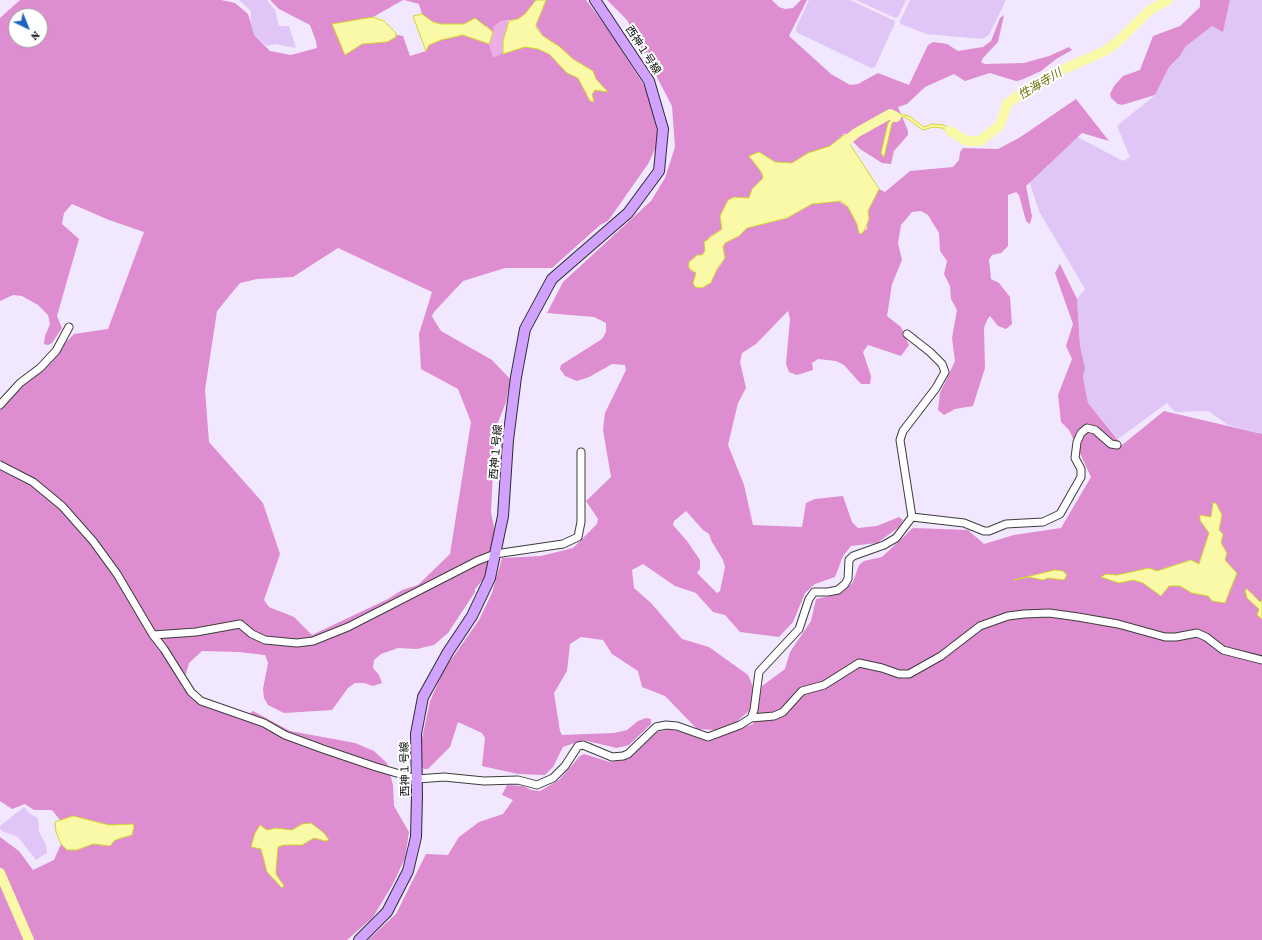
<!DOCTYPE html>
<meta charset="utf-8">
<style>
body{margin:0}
#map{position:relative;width:1262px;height:940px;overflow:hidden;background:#f1e7ff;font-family:"Crimson Pro",serif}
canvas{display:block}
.north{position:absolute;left:8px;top:8px;width:40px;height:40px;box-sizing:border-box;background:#fff;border:1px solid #9d9d9d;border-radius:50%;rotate:137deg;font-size:11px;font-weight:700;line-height:16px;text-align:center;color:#0a0a0a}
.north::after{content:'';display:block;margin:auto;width:14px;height:18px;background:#1b63c1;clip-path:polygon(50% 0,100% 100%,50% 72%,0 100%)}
</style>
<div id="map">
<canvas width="1262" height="940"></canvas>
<div class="north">N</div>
</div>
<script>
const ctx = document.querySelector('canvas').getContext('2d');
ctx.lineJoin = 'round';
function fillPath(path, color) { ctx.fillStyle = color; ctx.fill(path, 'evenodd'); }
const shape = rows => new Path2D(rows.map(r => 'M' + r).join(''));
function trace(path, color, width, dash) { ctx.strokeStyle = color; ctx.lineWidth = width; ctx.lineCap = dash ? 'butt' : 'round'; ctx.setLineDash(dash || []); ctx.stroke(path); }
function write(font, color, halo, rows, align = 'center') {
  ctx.font = font + ' "Crimson Pro","Noto Sans JP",serif'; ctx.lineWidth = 4; ctx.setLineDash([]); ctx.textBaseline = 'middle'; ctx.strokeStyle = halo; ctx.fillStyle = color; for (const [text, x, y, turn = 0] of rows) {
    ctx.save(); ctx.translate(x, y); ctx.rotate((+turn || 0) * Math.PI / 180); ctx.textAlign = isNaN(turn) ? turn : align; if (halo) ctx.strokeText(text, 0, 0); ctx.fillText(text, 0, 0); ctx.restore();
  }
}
const farmland = shape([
 [239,0,267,0,275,10,279,26,289,26,296,48,275,44,267,46,254,35,250,27,251,11],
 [809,0,850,0,895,21,895,23,875,67,871,68,796,32,796,28],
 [856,0,906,0,898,17,895,18],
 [910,0,1006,0,989,35,982,39,926,34,901,24,900,21],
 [1230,0,1262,0,1262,434,1228,425,1208,411,1175,412,1167,403,1118,439,1088,403,1083,377,1085,368,1080,346,1077,299,1085,289,1039,211,1029,181,1030,175,1048,166,1055,150,1072,134,1123,161,1130,157,1117,126,1155,95,1169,67,1180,56,1185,47,1212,26,1223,31],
 [24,807,30,814,38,818,39,832,46,845,47,853,36,860,18,837,2,831,0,828,0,826]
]);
const green = shape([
 [501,20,509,21,503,41,503,54,493,57,489,44,494,26]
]);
const forest = shape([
 [20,0,221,0,235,3,248,14,254,35,270,51,291,55,317,48,316,41,310,25,279,9,270,0,403,0,373,17,332,24,345,54,362,44,387,42,397,35,403,36,410,56,426,51,429,45,441,40,463,35,489,44,493,57,517,49,525,47,538,49,549,54,567,73,578,78,590,101,594,102,592,94,595,90,607,92,596,79,593,71,573,59,560,47,543,36,536,25,546,0,586,0,607,28,652,98,658,138,656,147,648,164,608,221,600,225,552,268,505,268,463,281,434,312,432,316,434,320,441,331,492,360,510,379,506,402,495,430,491,512,496,538,488,561,487,575,475,589,475,592,448,633,434,645,417,649,398,648,381,654,374,660,373,668,379,675,382,683,373,686,364,683,355,683,348,688,332,710,284,713,268,705,264,698,263,689,268,663,265,655,239,652,202,651,189,663,182,687,195,700,242,719,253,711,290,731,355,743,374,751,387,763,393,785,394,806,409,832,405,858,393,884,373,917,347,940,0,940,0,837,19,851,33,870,54,860,61,844,67,850,77,850,93,844,98,843,106,846,115,840,132,835,119,825,109,825,73,816,60,820,52,810,34,810,25,804,12,809,0,801,0,409,74,334,108,329,144,232,109,220,72,204,64,213,62,224,79,239,57,316,62,328,52,343,48,345,44,344,45,336,50,324,48,315,38,305,22,296,13,295,0,301,0,18],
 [16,16,40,16,40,40,16,40],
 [338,248,432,292,419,334,421,369,458,389,471,422,450,554,418,585,402,590,388,599,312,635,294,617,269,607,264,600,280,554,263,503,209,442,205,390,217,311,240,283,257,279,293,277],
 [404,0,536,0,525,14,518,19,501,21,494,26,493,32,487,26,441,24,433,22,422,14,419,4],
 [607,0,772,0,779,7,785,9,793,8,801,0,807,0,789,36,831,74,850,85,858,84,878,73,909,85,928,45,933,42,947,44,958,51,983,47,991,41,1000,18,1004,15,998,42,983,58,981,62,985,64,1024,63,1049,56,1069,47,1072,50,1056,59,1041,71,1021,80,1016,81,990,73,965,81,954,74,925,87,907,104,898,107,908,131,908,135,894,151,891,164,882,163,860,149,845,133,830,146,808,153,792,163,775,162,761,153,749,157,759,167,763,178,752,189,750,197,746,198,740,197,720,216,722,229,709,237,704,253,688,264,690,270,696,273,693,283,703,288,708,284,724,260,723,247,725,243,739,236,747,228,787,218,812,204,838,201,848,207,857,224,859,233,867,229,868,211,879,189,885,192,910,171,953,167,959,160,960,152,963,148,998,149,1019,138,1076,99,1109,141,1082,133,1026,186,1032,216,1030,224,1026,221,1019,195,1016,192,1008,195,1008,246,1001,253,992,255,989,260,991,279,999,283,1010,297,1012,324,1006,329,998,326,990,316,987,320,984,328,985,368,973,406,955,409,944,415,938,410,940,393,955,361,952,338,957,310,951,299,950,286,944,274,947,261,940,251,939,233,928,215,921,211,912,212,901,225,898,243,902,260,892,284,887,316,901,327,909,345,901,356,868,345,863,352,871,376,870,384,861,384,844,365,836,361,818,359,812,363,813,370,797,375,789,372,786,364,790,319,788,311,756,344,742,353,740,362,746,388,738,403,728,445,744,485,753,525,802,527,806,503,815,499,843,496,852,522,858,528,877,526,899,517,903,520,899,527,877,543,851,546,843,556,835,577,815,584,805,593,793,622,779,637,740,632,725,615,713,612,696,593,675,586,643,564,632,570,634,588,651,603,682,639,709,647,748,675,753,687,750,710,736,722,715,730,697,729,665,696,642,687,638,671,612,654,603,640,581,637,570,644,567,671,554,693,560,731,562,735,614,733,627,730,638,721,646,718,651,719,651,724,629,745,617,748,583,740,563,747,553,767,545,775,518,774,482,766,485,738,482,733,458,722,450,747,428,769,424,769,420,766,422,739,430,701,444,670,479,620,492,593,502,558,541,556,573,548,597,524,598,519,586,501,611,477,603,430,605,413,626,370,625,365,612,364,589,377,577,381,565,376,560,369,561,365,602,339,606,332,606,323,594,317,547,313,563,282,651,201,665,178,675,147,672,106,627,20],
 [686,511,703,530,709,534,712,542,723,560,725,567,720,591,717,593,697,573,700,569,700,560,687,541,673,525,674,521],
 [1200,0,1230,0,1223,32,1212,26,1185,47,1180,56,1169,67,1155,95,1122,105,1118,104,1111,98,1110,94,1114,86,1123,76,1140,70,1153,36,1180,26,1200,7],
 [1060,264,1077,299,1080,346,1085,368,1083,377,1088,403,1122,445,1164,411,1262,434,1262,600,1260,602,1251,592,1247,598,1259,609,1260,618,1262,619,1262,940,368,940,396,914,426,854,448,855,459,837,479,822,503,814,513,800,502,795,507,785,523,786,531,790,540,791,559,780,580,756,584,754,610,762,628,759,657,732,669,729,686,733,708,742,753,724,762,686,785,669,790,652,811,621,816,599,835,595,843,592,853,582,859,565,864,561,882,557,913,528,968,530,984,544,1014,535,1061,528,1091,477,1069,430,1061,422,1058,395,1072,359,1066,346,1073,324,1055,273],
 [1213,503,1222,515,1219,530,1221,543,1227,553,1208,596,1192,593,1180,586,1169,586,1161,596,1143,583,1133,580,1119,583,1106,574,1117,575,1157,571,1190,560,1199,564,1209,533,1200,521,1200,516,1211,518],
 [1055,570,1064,580,1048,578,1043,580,1029,577,1015,580]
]);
const water = shape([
 [536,0,546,0,536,25,537,29,543,36,560,47,573,59,593,71,596,79,608,92,595,90,592,94,594,102,590,101,578,78,567,73,549,54,538,49,525,47,503,54,503,41,509,21,518,19,525,14,536,0],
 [422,14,433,22,441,24,464,24,475,18,493,32,492,36,489,44,463,35,441,40,429,45,426,51,413,16,422,14],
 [373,17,384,21,396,33,396,37,387,42,362,44,345,55,332,24,373,17],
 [900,114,909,116,924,127,932,124,944,125,961,136,959,139,942,128,933,127,923,130,905,117,901,117,892,123,884,157,881,153,888,123,893,117,900,114],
 [844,135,879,189,868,211,869,219,864,231,861,234,859,233,857,224,848,207,841,201,812,204,787,218,747,228,739,236,725,243,723,247,725,258,717,269,711,283,701,288,695,287,693,283,696,273,689,268,689,262,697,255,702,255,705,251,704,242,722,229,720,216,728,200,734,197,749,198,752,189,763,178,762,173,749,156,759,152,775,162,792,163,808,153,830,146,844,135],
 [1213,503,1216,503,1222,515,1219,530,1223,534,1221,543,1227,553,1225,560,1237,573,1225,603,1212,601,1208,596,1192,593,1180,586,1169,586,1161,596,1143,583,1133,580,1119,583,1101,577,1106,574,1117,575,1149,568,1157,571,1191,560,1199,564,1209,533,1200,520,1200,515,1211,517,1213,503],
 [1055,570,1063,571,1067,575,1064,580,1048,578,1043,580,1029,577,1014,580,1055,570],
 [1247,589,1260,602,1262,600,1262,619,1257,615,1259,609,1247,598,1245,590,1247,589],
 [73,816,109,825,133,824,134,827,132,835,115,840,110,846,93,844,77,850,67,850,61,844,56,832,55,822,73,816],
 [311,823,324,833,329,840,325,841,314,838,302,845,284,845,278,847,276,870,276,874,284,886,282,888,267,872,261,849,251,847,255,833,260,825,267,830,276,828,292,830,302,824,311,823]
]);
const river = shape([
 [950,131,967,141,980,141,1000,125,1007,104,1024,91,1055,73,1105,51,1116,43,1150,10,1168,0],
 [837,149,856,133,890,114,896,117],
 [0,873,29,940]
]);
const street = shape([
 [0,405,20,383,40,368,56,351,69,327],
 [0,465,33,482,62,506,93,541,117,574,153,635,164,649,191,692,201,701,264,723,285,735,323,749,376,767,417,779,444,777,484,781,518,780,537,785,553,778,565,766,578,746,583,745,612,757,623,756,628,754,656,727,666,725,677,726,708,737,740,725,751,718,754,710,759,672,799,629,809,599,814,592,828,592,838,590,845,584,848,579,849,560,853,556,884,545,896,538,912,517,900,440,903,431,936,388,945,372,942,364,930,352,907,334],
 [912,517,964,523,984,531,989,531,1006,524,1043,522,1060,514,1081,477,1081,469,1075,458,1077,442,1081,433,1087,428,1095,430,1111,444,1117,445],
 [153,635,196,632,240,624,252,634,265,640,297,643,313,641,348,627,477,561,495,554,563,544,578,537,581,522,581,452],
 [751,718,774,716,783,712,802,691,824,685,859,663,882,668,899,674,909,674,941,656,980,626,1008,616,1024,614,1049,613,1078,617,1118,624,1165,637,1176,637,1197,633,1206,637,1223,650,1262,660]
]);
const secondary = shape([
 [359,940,387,912,408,871,416,837,417,795,416,734,423,697,448,652,472,616,490,578,503,516,508,440,516,377,525,329,552,279,628,213,659,171,663,129,649,81,595,0]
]);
const streetNames = [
 ["西神１号線",643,50,57],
 ["西神１号線",496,452,-85],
 ["西神１号線",405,769,-91]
];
const waterNames = [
 ["性海寺川",1040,84,-31]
];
fillPath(farmland, '#dfc6f6');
fillPath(green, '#ebafe5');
fillPath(forest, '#dd8dd0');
fillPath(water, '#faf9a8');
trace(water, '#d3d62a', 1);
trace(river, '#faf9a8', 10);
trace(street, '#3d3d3d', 9);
trace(secondary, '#2c2c2c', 12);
trace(street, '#fff', 7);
trace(secondary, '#d1a2ff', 10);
write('11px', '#0a0a0a', '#fff', streetNames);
write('italic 12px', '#71760e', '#fff', waterNames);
</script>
